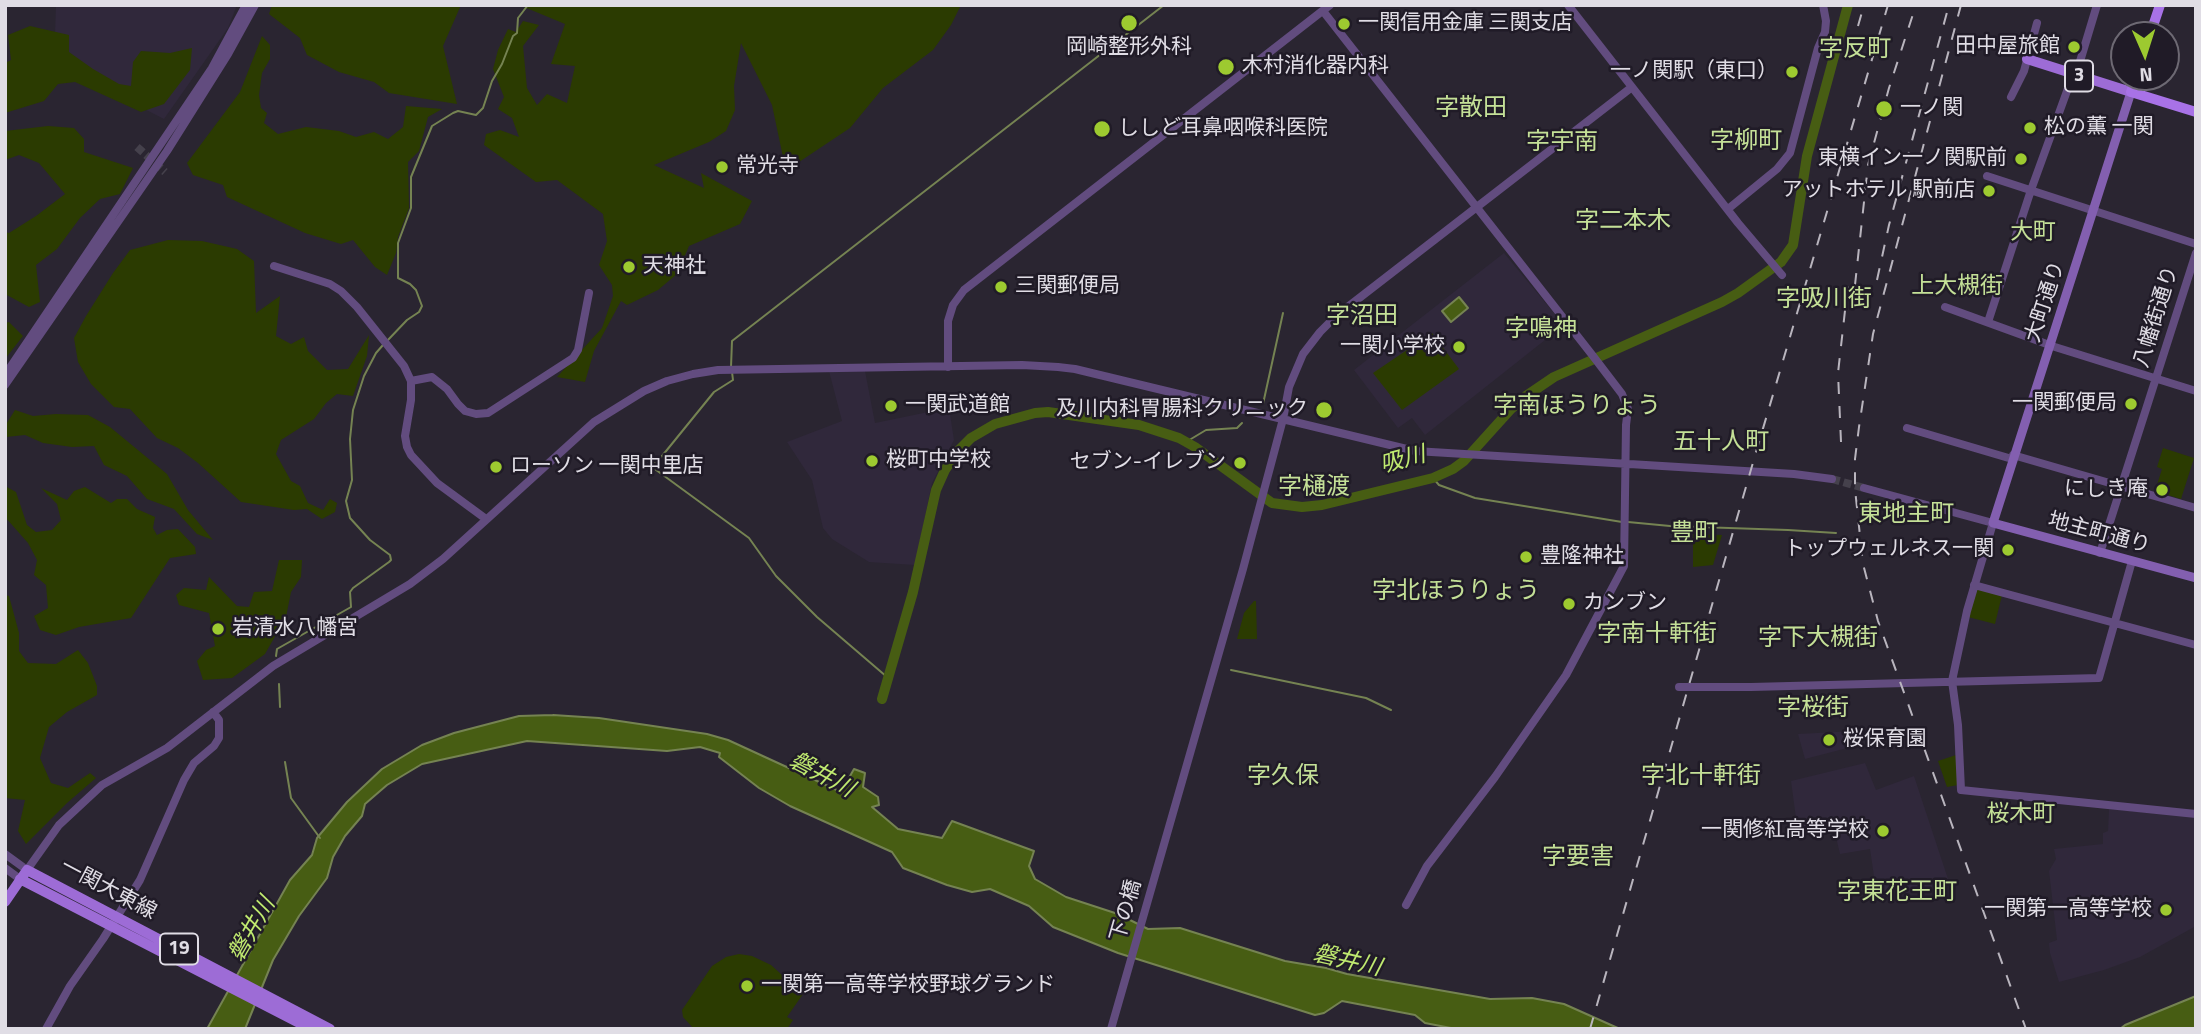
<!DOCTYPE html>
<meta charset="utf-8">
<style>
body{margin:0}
#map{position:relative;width:2201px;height:1034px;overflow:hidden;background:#2a2531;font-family:"Titillium Web",sans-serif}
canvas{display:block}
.frame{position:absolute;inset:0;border:7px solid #e0dde5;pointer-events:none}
.north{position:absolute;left:2110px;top:21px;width:70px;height:70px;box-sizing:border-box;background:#201b27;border:2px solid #6d6973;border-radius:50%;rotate:177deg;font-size:19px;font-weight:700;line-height:28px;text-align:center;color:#e0dde5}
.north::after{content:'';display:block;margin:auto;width:24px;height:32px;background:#9dca30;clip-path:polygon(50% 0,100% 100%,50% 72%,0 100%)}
</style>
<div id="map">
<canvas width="2201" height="1034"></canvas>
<div class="frame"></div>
<div class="north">N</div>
</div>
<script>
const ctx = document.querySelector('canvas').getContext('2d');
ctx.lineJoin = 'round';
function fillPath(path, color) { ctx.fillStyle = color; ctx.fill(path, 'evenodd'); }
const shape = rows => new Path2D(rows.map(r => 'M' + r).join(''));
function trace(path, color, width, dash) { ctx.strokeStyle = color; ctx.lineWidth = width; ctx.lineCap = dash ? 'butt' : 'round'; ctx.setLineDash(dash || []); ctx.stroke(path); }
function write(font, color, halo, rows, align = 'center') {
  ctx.font = font + ' "Titillium Web","Noto Sans JP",sans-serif'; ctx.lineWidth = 5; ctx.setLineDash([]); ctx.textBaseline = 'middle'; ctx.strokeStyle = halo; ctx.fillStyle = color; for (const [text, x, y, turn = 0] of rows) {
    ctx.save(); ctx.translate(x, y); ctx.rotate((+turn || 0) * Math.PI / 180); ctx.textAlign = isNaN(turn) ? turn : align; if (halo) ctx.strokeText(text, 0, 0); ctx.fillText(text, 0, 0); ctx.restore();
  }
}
const built = shape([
 [56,5,237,5,228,28,164,119,54,63],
 [1504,253,1564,325,1425,435,1412,418,1398,428,1354,370],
 [829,371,865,371,875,423,943,409,950,414,954,440,932,483,915,565,869,562,832,539,823,528,812,480,787,442,842,421],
 [1855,731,1859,745,1805,759,1798,734],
 [1865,763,1876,790,1914,776,1949,882,1943,888,1877,897,1870,849,1840,854,1834,829,1798,833,1791,781],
 [2109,809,2196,817,2196,926,2140,957,2104,970,2059,982,2050,953,2049,943,2057,940,2049,871,2056,859,2054,849,2103,844,2103,833,2108,831]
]);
const green = shape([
 [272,5,461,5,443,46,457,104,389,93,374,82,339,72,307,55,300,38,269,14],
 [527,5,961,5,951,25,933,50,883,88,850,128,796,164,783,157,772,105,741,43,734,86,735,110,726,131,709,142,654,165,704,188,701,173,752,201,740,224,689,246,677,274,658,290,627,305,621,301,594,351,585,382,557,377,602,328,613,296,612,285,599,265,607,241,603,214,557,180,536,182,484,145,486,134,500,130,519,137,512,118,498,109,504,97,493,69,498,50,508,29,516,32,523,21,539,25,523,46,527,88,537,105,547,94,567,103,575,66,551,64,565,24,524,7],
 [30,26,69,35,69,52,93,69,119,84,131,86,133,62,141,51,170,53,192,48,190,70,164,104,141,112,75,82,58,84,44,101,5,113,5,63,11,60,8,35],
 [262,36,270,45,270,59,262,73,259,95,261,108,267,113,264,123,278,134,306,127,339,131,356,137,374,132,388,139,403,127,406,106,442,109,428,117,419,151,408,162,409,208,398,237,396,253,387,275,375,267,353,240,341,244,305,233,227,197,223,185,193,175,187,163,240,92],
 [48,126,74,128,84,139,84,152,133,168,120,194,100,199,80,218,57,249,36,265,40,302,29,307,5,294,5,232,9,233,36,216,65,194,39,163,19,155,5,160,5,131],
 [168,240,202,241,237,249,254,261,256,313,280,296,276,336,291,344,304,337,308,351,327,370,348,369,369,335,367,356,353,396,337,394,326,403,314,419,281,440,276,454,291,481,300,486,308,503,323,510,330,499,337,503,335,512,322,519,307,509,294,510,241,502,198,463,178,448,157,438,130,409,114,407,91,384,78,362,74,338,86,316,113,273,130,250],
 [9,322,23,336,5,359,5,323],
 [1432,333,1459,369,1402,410,1373,373],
 [15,410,33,416,56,414,88,415,110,427,167,474,188,510,213,540,197,534,174,509,147,499,127,476,104,465,94,446,72,447,43,443,25,435,6,437,5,426],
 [2163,448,2194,458,2181,499,2155,491,2162,469,2157,467],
 [5,486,16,492,27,525,36,532,52,530,61,520,57,504,41,488,67,500,74,491,85,487,111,503,117,499,127,499,137,509,155,517,153,528,157,535,167,530,178,529,195,547,196,554,170,558,131,618,79,627,56,635,40,630,34,616,48,608,46,585,34,575,37,560,28,543,5,517],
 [1693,534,1722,535,1713,565,1693,567],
 [279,560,302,560,301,577,291,592,286,617,265,654,232,678,203,680,197,661,206,650,215,646,209,613,179,605,176,595,184,588,206,590,209,577,237,606,249,607,254,592,272,591],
 [1975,588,2002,595,1995,624,1968,617],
 [5,595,9,596,19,633,19,651,28,663,56,664,78,650,88,663,97,686,97,695,67,712,49,727,40,758,51,783,68,788,90,773,96,778,67,803,26,844,18,831,25,800,5,798],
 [1254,601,1256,601,1257,639,1237,639,1244,613],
 [1956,755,1958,785,1947,787,1938,761],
 [739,954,752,956,771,965,803,994,787,1017,793,1020,787,1029,694,1029,683,1017,682,1010,712,966,726,957]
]);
const water = shape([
 [1459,297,1468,308,1451,322,1442,311,1459,297],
 [553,715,599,718,707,734,728,740,841,792,854,769,865,773,863,787,878,797,879,805,872,807,898,829,942,838,952,821,1034,851,1029,866,1035,879,1066,897,1118,914,1148,929,1180,928,1285,961,1326,968,1347,974,1490,999,1532,998,1564,1004,1620,1029,1456,1029,1425,1023,1415,1015,1342,1001,1324,1013,1315,1015,1118,953,1053,927,1029,906,990,889,972,892,947,885,903,868,892,852,790,806,759,788,719,757,720,753,700,747,667,751,527,741,422,764,387,785,365,804,362,816,345,836,333,857,327,878,299,916,273,960,245,1029,207,1029,290,880,312,855,317,838,347,802,382,769,422,745,454,733,519,716,553,715],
 [2196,996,2196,1029,2120,1029,2125,1025,2196,996]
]);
const stream = shape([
 [387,341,407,320,419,312,422,306,416,290,410,284,398,278,398,243,411,208,411,177,432,126,453,113,458,111,476,115,483,108,492,81,502,64,513,36,517,33,518,18,528,5],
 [731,367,732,341,1164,5],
 [732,372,733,380,714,392,658,461,654,463,652,467,749,538,776,576,817,617,887,677],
 [1263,404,1283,313],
 [1186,442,1206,430,1237,428,1242,423],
 [1433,478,1439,485,1475,498,1622,522],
 [1628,522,1670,526,1788,530,1836,533],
 [276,656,277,649,351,607,350,592,353,588,389,562,391,560,390,555,370,540,350,518,346,501,352,480,350,439,353,410,364,376,376,353,383,345],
 [1231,670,1366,698,1391,710],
 [279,684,280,707],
 [285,762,291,798,320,838]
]);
const river = shape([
 [882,699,913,592,936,490,945,470,957,452,971,438,995,424,1035,413,1048,412,1139,425,1179,438,1195,447,1272,503,1302,507,1322,505,1433,478,1453,469,1464,461,1511,409,1526,396,1554,377,1722,302,1738,293,1781,262,1793,245,1807,156,1848,5]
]);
const tertiaryTunnel = shape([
 [137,147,165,172],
 [1832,479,1864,488]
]);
const tertiary = shape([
 [1568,5,1738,223,1782,275],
 [1323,11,1593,356,1622,394,1628,409,1626,425,1624,566,1566,675,1495,777,1427,866,1406,905],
 [2011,97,2024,71,2037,23],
 [1987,176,2196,244],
 [1728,209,1777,169,1790,153,1818,48,1825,32,1826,21,1823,5],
 [274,266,330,284,341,291,357,307,404,366,411,381,411,400,405,436,407,447,411,455,437,483,486,519],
 [1945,307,2055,347,2196,391],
 [1988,322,2031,190,2071,80,2078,68,2097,5],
 [948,367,948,321,953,305,964,290,1330,5],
 [5,375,212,68,246,5],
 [411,381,432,377,447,389,458,404,465,411,476,414,488,413,573,358,578,350,589,293],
 [5,385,167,151,228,54,255,5],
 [1907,428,2012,459],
 [2013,455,2196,508],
 [1864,488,1993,523,1967,611,1952,681,1958,725,1961,790,2196,814],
 [2100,553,2196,253],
 [1974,585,2196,645],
 [1679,687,1751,687,2099,678,2132,561],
 [5,854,27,870,59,825,102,785,167,748,273,666,410,584,443,559,594,422,644,391,667,381,693,374,718,370,1022,365,1058,367,1075,369,1415,451,1794,474,1832,479],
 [5,868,20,879],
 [46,1029,70,986,103,939,140,880,184,780,194,763,214,746,219,738,219,720,213,712],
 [1111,1029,1243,569,1283,419,1289,387,1303,354,1320,332,1336,316,1632,87]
]);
const secondary = shape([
 [2131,92,1993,523,2196,578]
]);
const primary = shape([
 [2027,59,2131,92],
 [20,879,311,1029],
 [5,902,27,870,330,1029]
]);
const trunk = shape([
 [2150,35,2160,5],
 [2136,77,2131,92,2196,112]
]);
const rail = shape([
 [1961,5,1873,334,1859,427,1855,459,1855,489,1863,564,1878,621,2026,1029],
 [1858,26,1864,5],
 [1877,280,1889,225,1949,5],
 [1855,285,1868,165,1889,88,1916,5],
 [1841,442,1838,373,1849,275],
 [1590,1029,1754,459,1888,5]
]);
const markers = [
 [1129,23,9,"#9dca30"],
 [1344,24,7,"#9dca30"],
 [2074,47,7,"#9dca30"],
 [1226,67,9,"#9dca30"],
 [1792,72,7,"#9dca30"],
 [1884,109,9,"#9dca30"],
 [2030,128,7,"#9dca30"],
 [1102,129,9,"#9dca30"],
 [2021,159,7,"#9dca30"],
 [722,167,7,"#9dca30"],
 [1989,191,7,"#9dca30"],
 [629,267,7,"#9dca30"],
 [1001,287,7,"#9dca30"],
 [1459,347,7,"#9dca30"],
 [2131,404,7,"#9dca30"],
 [891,406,7,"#9dca30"],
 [1324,410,9,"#9dca30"],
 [872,461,7,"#9dca30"],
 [1240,463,7,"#9dca30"],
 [496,467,7,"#9dca30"],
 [2162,490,7,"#9dca30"],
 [2008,550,7,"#9dca30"],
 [1526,557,7,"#9dca30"],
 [1569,604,7,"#9dca30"],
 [218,629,7,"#9dca30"],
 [1829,740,7,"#9dca30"],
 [1883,831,7,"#9dca30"],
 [2166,910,7,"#9dca30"],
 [747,986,7,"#9dca30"]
];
const shields = [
 [2079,76,28],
 [179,949,38]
];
const shieldNames = [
 ["3",2079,76],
 ["19",179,949]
];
const poiNames = [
 ["一関信用金庫 三関支店",1358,24],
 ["田中屋旅館",2060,47,"right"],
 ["岡崎整形外科",1129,48,"center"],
 ["木村消化器内科",1242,67],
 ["一ノ関駅（東口）",1778,72,"right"],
 ["一ノ関",1900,109],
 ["松の薫 一関",2044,128],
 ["ししど耳鼻咽喉科医院",1118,129],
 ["東横イン一ノ関駅前",2007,159,"right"],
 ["常光寺",736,167],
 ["アットホテル 駅前店",1975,191,"right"],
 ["天神社",643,267],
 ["三関郵便局",1015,287],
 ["一関小学校",1445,347,"right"],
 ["一関郵便局",2117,404,"right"],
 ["一関武道館",905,406],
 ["及川内科胃腸科クリニック",1308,410,"right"],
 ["桜町中学校",886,461],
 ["セブン-イレブン",1226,463,"right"],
 ["ローソン 一関中里店",510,467],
 ["にしき庵",2148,490,"right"],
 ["トップウェルネス一関",1994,550,"right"],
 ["豊隆神社",1540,557],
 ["カンブン",1583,604],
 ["岩清水八幡宮",232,629],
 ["桜保育園",1843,740],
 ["一関修紅高等学校",1869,831,"right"],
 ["一関第一高等学校",2152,910,"right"],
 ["一関第一高等学校野球グランド",761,986]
];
const streetNames = [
 ["大町通り",2046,302,-72],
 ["八幡街通り",2157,317,-73],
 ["地主町通り",2099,534,15],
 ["一関大東線",108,890,28],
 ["下の橋",1127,911,-74]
];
const neighbourhoodNames = [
 ["大町",2033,233],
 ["上大槻街",1957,287],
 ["桜木町",2021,815]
];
const waterNames = [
 ["吸川",1403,461,-15],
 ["磐井川",821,776,28],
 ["磐井川",253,930,-60],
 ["磐井川",1347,962,13]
];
const quarterNames = [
 ["字反町",1855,50],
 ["字散田",1471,109],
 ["字柳町",1746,142],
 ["字宇南",1562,143],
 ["字二本木",1623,222],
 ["字吸川街",1824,300],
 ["字沼田",1362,317],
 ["字鳴神",1541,330],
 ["字南ほうりょう",1577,407],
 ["五十人町",1721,443],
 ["字樋渡",1314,488],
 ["東地主町",1906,515],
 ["豊町",1694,534],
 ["字北ほうりょう",1456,592],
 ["字南十軒街",1657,635],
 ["字下大槻街",1818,639],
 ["字桜街",1813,709],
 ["字久保",1283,777],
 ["字北十軒街",1701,777],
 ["字要害",1578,858],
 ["字東花王町",1897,893]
];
fillPath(built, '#30283b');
fillPath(green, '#2b3b01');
fillPath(water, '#475d13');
trace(water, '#758352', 2);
trace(stream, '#758352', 2);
trace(river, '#475d13', 10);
trace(tertiaryTunnel, '#45414c', 8, [8, 4]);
trace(tertiary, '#624c7f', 8);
trace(secondary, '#835fb0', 9);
trace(primary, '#9d6cd6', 10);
trace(trunk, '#a872e7', 10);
trace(rail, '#b9b5be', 2, [12, 12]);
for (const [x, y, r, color] of markers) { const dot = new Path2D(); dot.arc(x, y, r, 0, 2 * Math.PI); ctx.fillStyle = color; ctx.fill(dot); trace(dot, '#201b27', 2.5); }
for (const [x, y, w] of shields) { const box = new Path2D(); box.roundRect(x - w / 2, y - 15.5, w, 31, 5); ctx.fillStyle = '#201b27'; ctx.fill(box); trace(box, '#e0dde5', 2); }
write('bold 19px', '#e0dde5', null, shieldNames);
write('21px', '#e0dde5', '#201b27', poiNames, 'left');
write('21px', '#e0dde5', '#201b27', streetNames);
write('23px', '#c4e097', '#201b27', neighbourhoodNames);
write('italic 23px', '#c0ea70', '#201b27', waterNames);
write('24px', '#c4e097', '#201b27', quarterNames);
</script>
